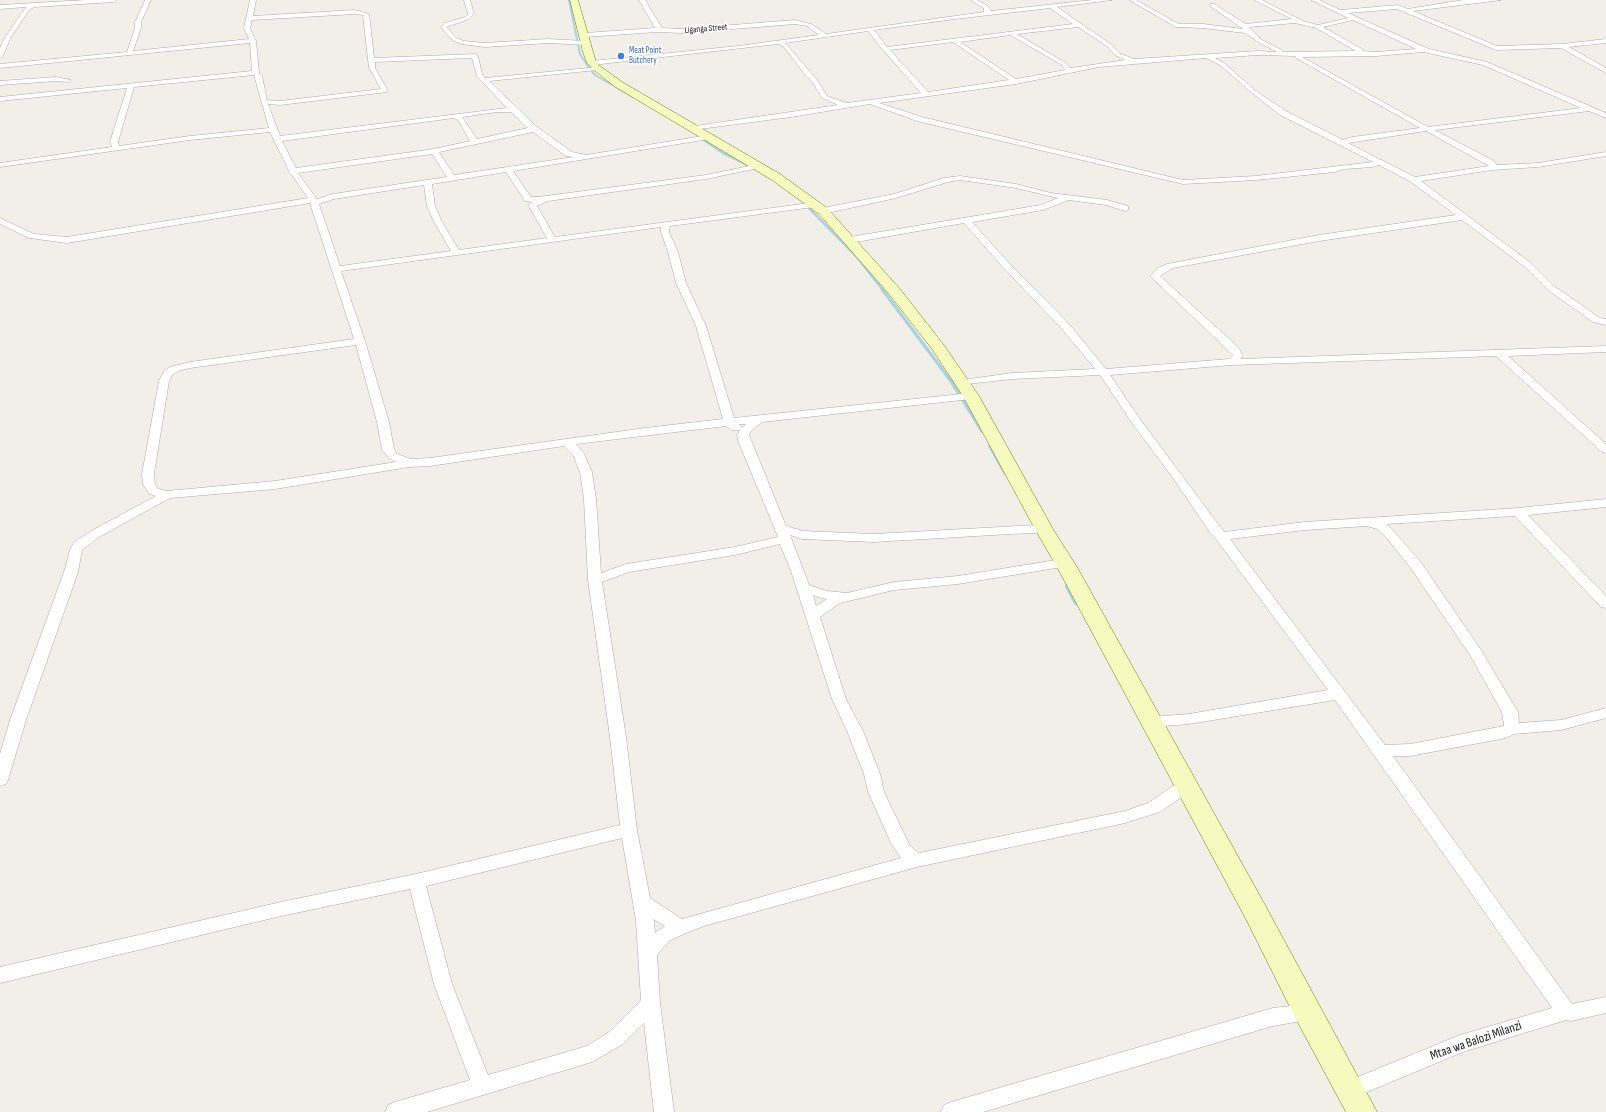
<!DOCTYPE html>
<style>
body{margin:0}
canvas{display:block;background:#f2efe9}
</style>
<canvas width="1606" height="1112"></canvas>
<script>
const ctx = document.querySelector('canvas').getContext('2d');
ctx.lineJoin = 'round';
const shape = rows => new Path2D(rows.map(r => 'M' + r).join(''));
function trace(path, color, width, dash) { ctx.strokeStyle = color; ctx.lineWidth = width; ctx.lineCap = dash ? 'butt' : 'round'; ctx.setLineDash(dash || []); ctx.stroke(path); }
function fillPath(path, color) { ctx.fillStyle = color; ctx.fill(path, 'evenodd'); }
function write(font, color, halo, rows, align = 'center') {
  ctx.font = font + ' "Sofia Sans Condensed",sans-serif'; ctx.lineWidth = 3; ctx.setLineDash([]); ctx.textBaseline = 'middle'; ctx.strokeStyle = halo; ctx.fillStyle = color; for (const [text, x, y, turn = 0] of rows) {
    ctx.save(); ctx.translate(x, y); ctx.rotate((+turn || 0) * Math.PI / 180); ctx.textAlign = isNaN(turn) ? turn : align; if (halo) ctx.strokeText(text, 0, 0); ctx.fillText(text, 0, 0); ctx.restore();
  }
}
const streamFar3 = shape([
 [569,0,580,54,589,68,595,75,633,97]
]);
const streamFar2 = shape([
 [701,138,723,153,748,165],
 [806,205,856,256,883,290]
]);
const streamFar1 = shape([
 [882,289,951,381,982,431],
 [990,446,1005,473]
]);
const stream = shape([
 [1067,586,1076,603]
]);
const minor = shape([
 [86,0,117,0,114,2,34,7,29,10,10,39,3,56,0,58,0,48,4,39,26,7,0,9,0,5,86,0],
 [145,0,151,0,141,22,141,28,133,51,249,39,244,28,250,0,256,0,253,16,355,10,369,14,374,58,475,54,478,56,482,74,485,78,599,67,600,68,597,70,489,81,537,127,572,152,586,155,709,135,713,137,709,139,513,171,531,197,538,197,706,175,759,164,763,166,759,168,706,179,548,201,537,206,555,237,817,202,817,206,814,207,670,226,669,232,678,252,686,283,706,326,734,418,971,393,976,396,971,399,762,422,752,430,749,435,786,526,803,531,874,534,1037,525,1049,528,1051,531,1045,535,1037,533,1010,534,874,542,802,539,790,535,809,585,827,591,847,593,894,582,958,576,1056,560,1072,564,1074,567,1072,570,1067,571,1056,568,958,584,894,590,840,603,820,617,846,699,863,731,880,774,884,792,910,846,919,853,1125,811,1148,803,1173,786,1179,784,1188,783,1194,785,1196,789,1194,793,1183,796,1160,812,1125,823,917,867,704,926,686,933,669,941,657,955,660,1003,674,1112,654,1112,644,1023,623,1044,592,1062,427,1112,385,1112,388,1105,395,1102,470,1080,434,984,410,889,281,916,0,983,0,967,281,902,416,874,620,825,610,737,588,580,584,499,580,472,573,455,564,446,430,466,409,467,275,489,170,498,99,537,82,550,78,572,26,720,8,780,6,784,0,786,0,754,10,720,64,572,70,550,74,542,91,531,156,496,149,494,147,491,143,484,142,474,159,381,164,371,170,367,190,362,354,339,310,203,67,243,29,238,0,224,0,218,34,234,67,237,308,198,289,171,270,132,190,140,0,167,0,163,112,147,110,142,127,88,0,101,0,97,252,71,250,43,0,68,0,64,127,52,135,28,135,22,145,0],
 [355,14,363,15,369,68,381,89,280,101,267,100,262,76,259,73,256,41,250,28,252,20,355,14],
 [472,58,477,76,507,108,280,136,268,104,280,105,387,92,388,91,375,68,375,62,472,58],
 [254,75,269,128,190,136,119,146,118,142,134,87,254,75],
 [497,112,511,112,528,128,477,139,462,117,497,112],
 [454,118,458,120,470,141,434,149,296,168,282,141,454,118],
 [533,132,566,156,574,157,454,175,439,152,533,132],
 [432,154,447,177,333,194,317,199,298,173,432,154],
 [506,172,525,201,533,202,528,205,547,238,459,250,442,222,435,206,432,184,506,172],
 [424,185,427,206,434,222,451,251,340,266,319,204,334,199,424,185],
 [661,227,661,232,668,252,676,283,696,326,723,419,645,428,430,458,411,459,397,454,394,449,389,422,365,341,341,271,661,227],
 [356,345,377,422,382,450,389,458,396,462,275,481,167,491,158,489,155,484,154,474,169,381,172,375,178,371,190,368,356,345],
 [739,424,746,424,742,428,739,424],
 [726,426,732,430,740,430,737,435,739,443,778,537,735,547,626,564,601,573,596,499,592,472,584,454,576,444,726,426],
 [780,544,791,571,832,699,847,731,864,774,868,792,891,843,901,858,682,919,650,898,637,830,626,737,602,582,629,572,735,555,780,544],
 [813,595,821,598,827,599,816,606,813,595],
 [622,838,636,921,641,1000,609,1032,587,1046,488,1075,452,984,426,886,622,838],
 [653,919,665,926,655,933,654,921,653,919],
 [464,0,470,0,474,14,469,19,447,27,456,38,464,41,485,43,548,39,586,41,589,43,586,45,548,43,485,47,461,44,452,40,441,27,445,23,465,17,468,14,464,0],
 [639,0,645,0,662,28,682,29,795,20,811,24,826,34,984,12,984,8,970,0,977,0,988,6,991,11,1093,0,1112,0,1057,7,1112,45,1119,53,1134,59,1258,51,1277,52,1258,42,1245,33,1203,28,1176,27,1129,0,1136,0,1179,24,1203,24,1243,29,1210,6,1210,4,1214,4,1246,24,1292,19,1254,0,1262,0,1303,21,1318,25,1348,18,1311,0,1319,0,1341,10,1398,5,1408,9,1463,0,1501,0,1413,11,1497,46,1562,44,1606,39,1606,43,1569,47,1606,68,1606,73,1561,48,1496,50,1397,9,1348,13,1429,49,1487,62,1606,113,1606,118,1589,111,1435,130,1494,161,1497,165,1538,163,1606,152,1606,156,1538,167,1492,170,1421,181,1531,263,1554,286,1600,318,1606,319,1606,325,1593,322,1548,290,1525,267,1462,220,1319,241,1173,268,1160,276,1238,347,1243,355,1241,359,1606,346,1606,352,1508,356,1606,444,1606,453,1602,452,1496,356,1232,365,1110,375,1140,419,1224,532,1305,522,1518,508,1606,499,1606,507,1528,515,1606,596,1606,608,1601,607,1515,516,1387,524,1420,561,1481,650,1518,712,1519,723,1561,720,1606,708,1606,718,1561,730,1514,734,1506,738,1410,756,1393,756,1572,1004,1606,997,1606,1013,1571,1021,1566,1020,1463,1052,1350,1099,1343,1097,1340,1090,1343,1083,1460,1035,1552,1008,1335,700,1189,724,1151,727,1146,726,1143,722,1146,718,1151,717,1189,714,1328,690,1216,539,1211,534,1173,478,1132,423,1100,375,1012,379,958,385,957,383,962,380,1012,373,1095,369,1062,329,1001,265,964,223,850,243,846,240,850,237,1041,205,1058,198,1016,188,960,180,948,182,896,198,823,214,819,211,823,208,894,194,944,178,960,176,1016,184,1051,193,1107,200,1128,206,1128,210,1125,211,1106,205,1069,200,1043,210,972,222,1007,261,1070,325,1106,369,1229,359,1233,355,1152,278,1150,276,1158,268,1167,264,1319,235,1456,215,1411,182,1379,165,1372,167,1344,169,1335,172,1256,180,1183,184,917,121,870,104,791,117,692,130,692,126,695,126,838,105,822,98,813,83,806,76,784,47,778,44,592,65,589,63,592,61,738,46,819,35,807,26,795,24,682,33,657,32,585,37,582,35,585,33,655,28,639,0],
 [1050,8,1073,24,887,47,874,30,955,19,1050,8],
 [1353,20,1416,49,1376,52,1363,51,1362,49,1323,27,1353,20],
 [1295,23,1316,28,1356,51,1283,52,1282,50,1262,40,1249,27,1295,23],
 [1078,27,1108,47,1115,55,1125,60,1071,68,1066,63,1017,34,1078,27],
 [868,31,883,50,921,93,847,103,832,98,827,96,818,81,785,43,868,31],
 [1010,35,1062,65,1065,70,1016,79,960,42,1010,35],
 [953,42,1009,80,928,92,890,50,953,42],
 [1423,52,1483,65,1581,108,1428,127,1302,57,1376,56,1423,52],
 [1258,55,1295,56,1296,58,1420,128,1352,137,1343,140,1286,111,1256,91,1224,63,1215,58,1258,55],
 [1206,58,1220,65,1252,93,1280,115,1373,162,1256,176,1183,180,922,117,879,103,1016,84,1099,67,1206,58],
 [1426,131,1489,166,1415,177,1348,143,1426,131],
 [1367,526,1377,529,1384,535,1410,567,1470,655,1502,712,1504,726,1410,744,1385,745,1230,539,1305,530,1367,526],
 [56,77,71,80,68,82,56,81,0,85,0,81,56,77],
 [1307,1004,1314,1006,1316,1012,1314,1018,1307,1020,1273,1026,983,1112,941,1112,944,1105,951,1102,1273,1008,1307,1004]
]);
const secondary = shape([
 [570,0,578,0,593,52,596,62,600,66,622,82,780,174,827,208,899,288,943,344,979,396,1054,531,1077,567,1265,905,1377,1112,1346,1112,1297,1021,1247,921,1057,567,1036,531,963,396,932,349,889,294,819,214,772,180,614,86,594,70,587,63,583,52,570,0]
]);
const markers = [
 [621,56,4,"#3f7fe0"]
];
const farStreetnames = [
 ["Liganga Street",706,29,-5]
];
const farShopnames = [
 ["Meat Point",629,51],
 ["Butchery",629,61]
];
const nearStreetnames = [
 ["Mtaa wa Balozi Milanzi",1476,1041,-19]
];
trace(streamFar3, '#aad3df', 2);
trace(streamFar2, '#aad3df', 2.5);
trace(streamFar1, '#aad3df', 3.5);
trace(stream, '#aad3df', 4.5);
trace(minor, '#a9a9a9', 1);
trace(secondary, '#707d05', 1);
fillPath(minor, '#fff');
fillPath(secondary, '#f7fabf');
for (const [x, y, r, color] of markers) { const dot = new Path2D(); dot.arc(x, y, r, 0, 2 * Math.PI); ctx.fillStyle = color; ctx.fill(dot); trace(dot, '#fff', 1.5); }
write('9px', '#222', '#fff', farStreetnames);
write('9px', '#366cbe', '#fff', farShopnames, 'left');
write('13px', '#222', '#fff', nearStreetnames);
</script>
